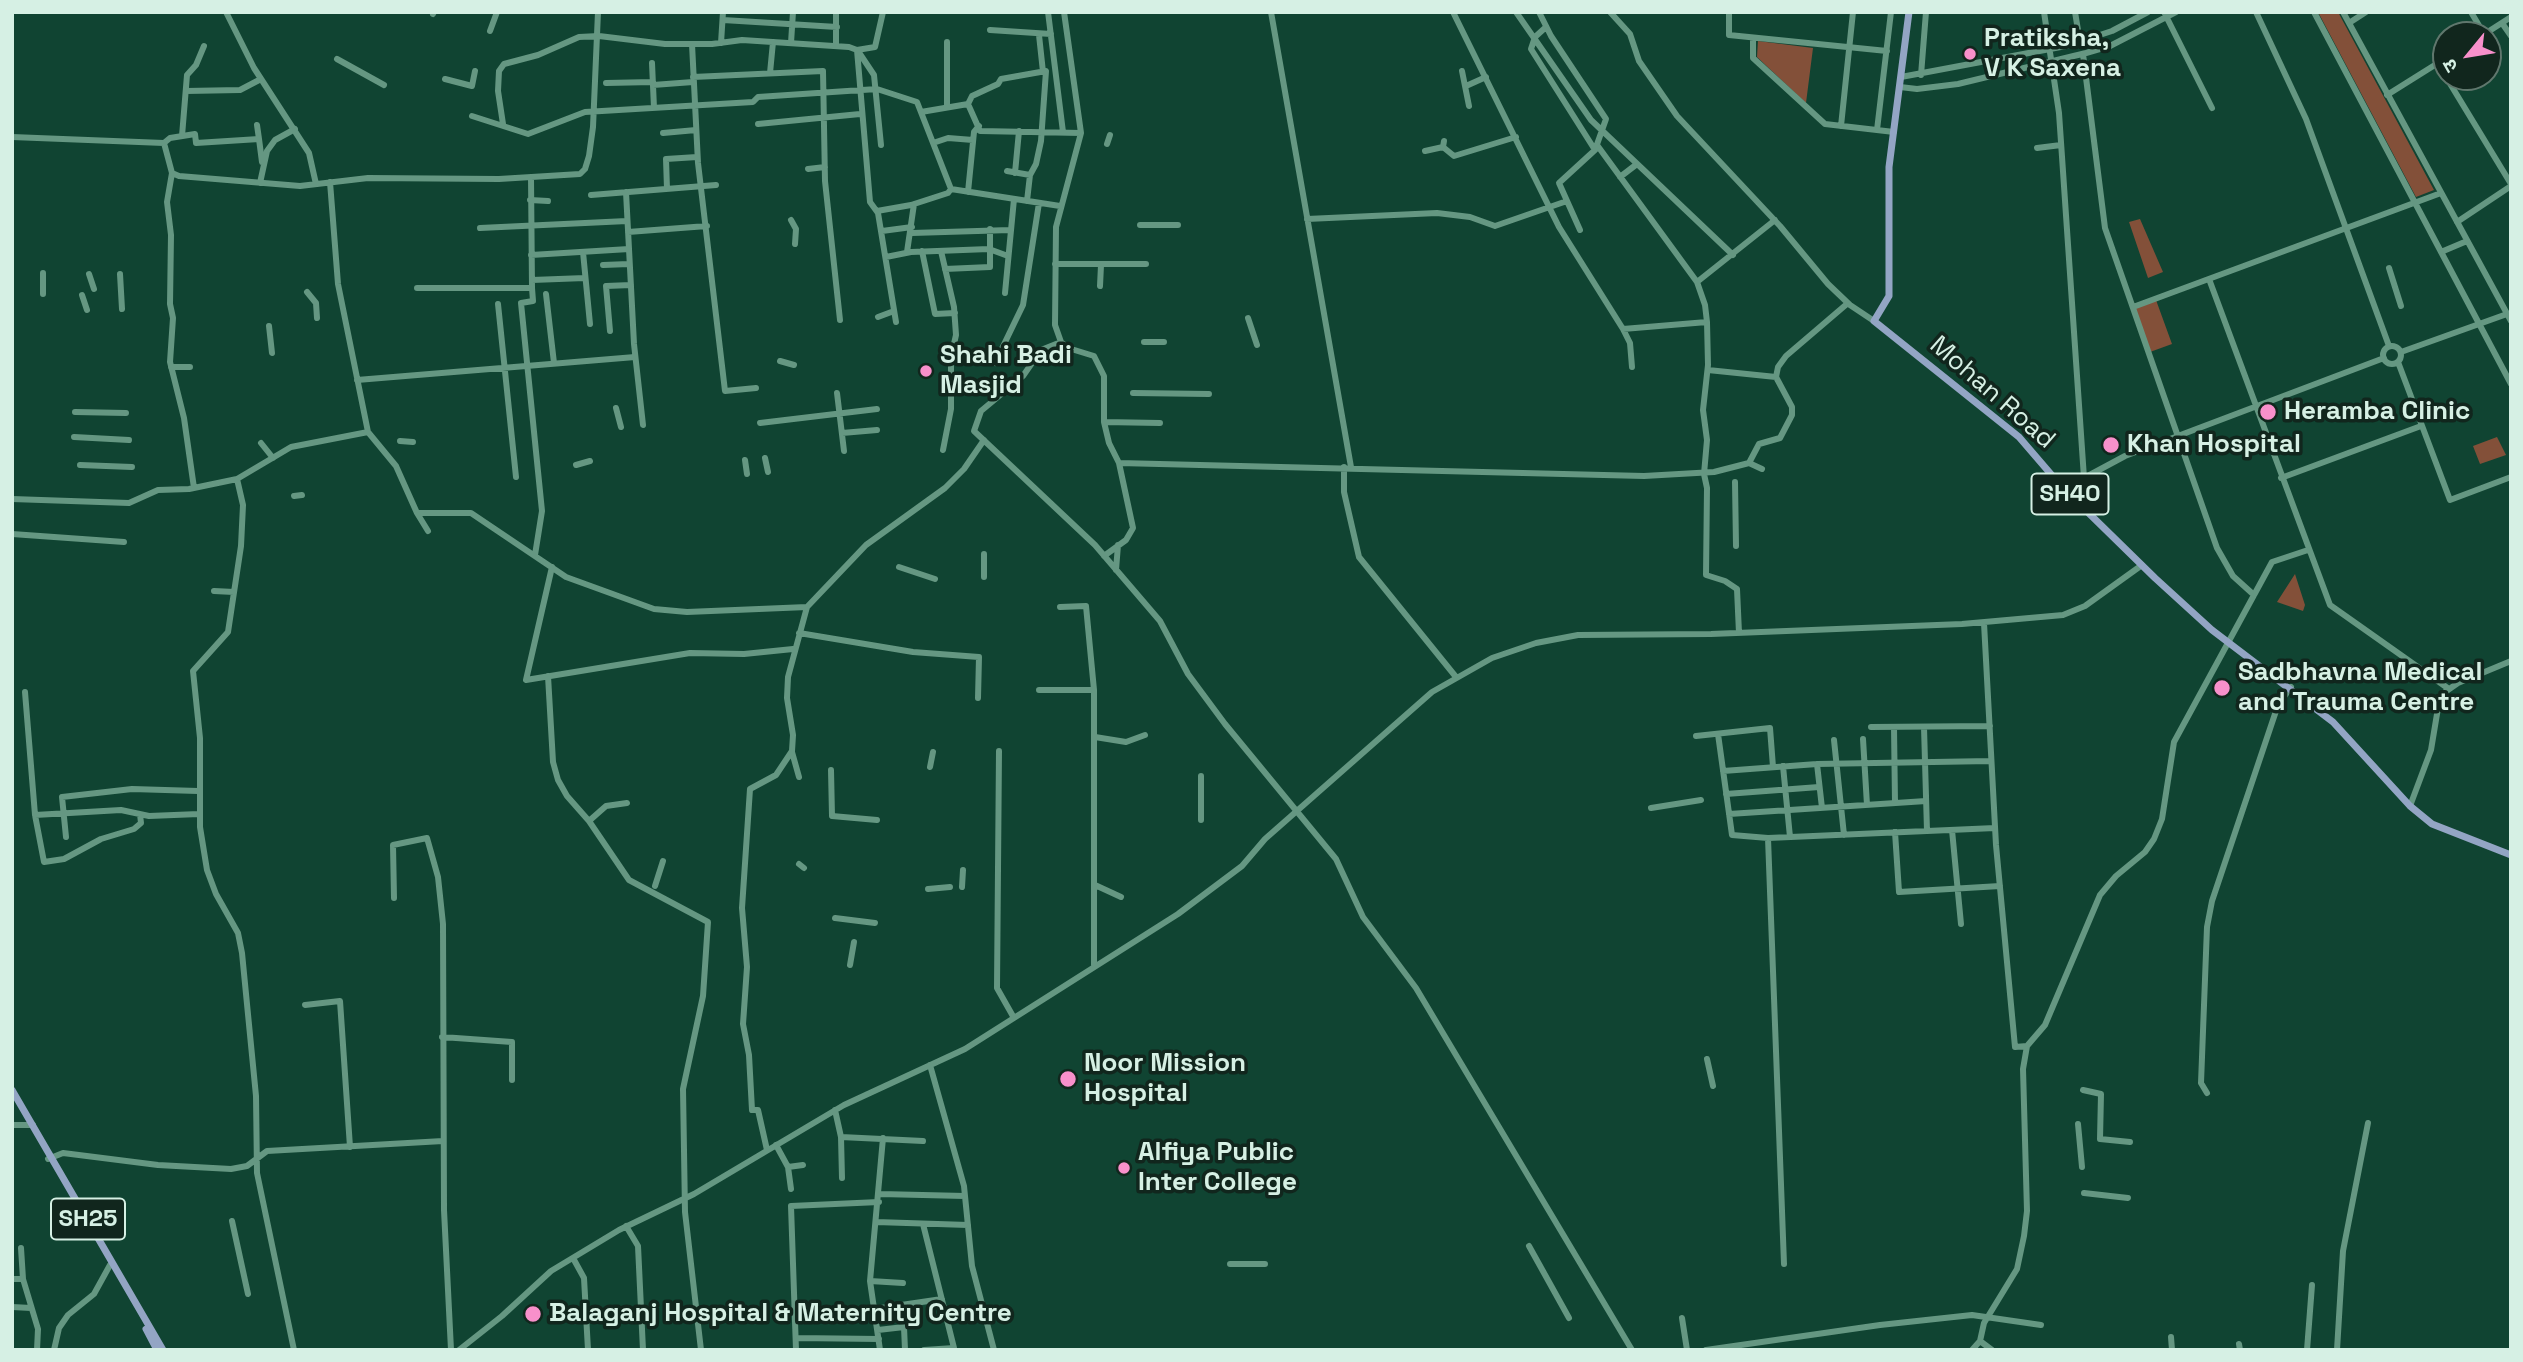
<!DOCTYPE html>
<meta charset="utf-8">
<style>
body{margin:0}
#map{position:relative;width:2523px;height:1362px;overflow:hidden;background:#104432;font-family:"Space Grotesk","Noto Sans Devanagari",sans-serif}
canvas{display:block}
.frame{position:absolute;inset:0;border:14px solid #d6f0e4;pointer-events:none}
.north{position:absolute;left:2432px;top:21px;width:70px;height:70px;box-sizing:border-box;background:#11261d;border:2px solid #60776d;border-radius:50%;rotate:240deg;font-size:19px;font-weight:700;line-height:28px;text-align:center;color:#d6f0e4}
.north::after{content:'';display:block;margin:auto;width:24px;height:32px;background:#f890cb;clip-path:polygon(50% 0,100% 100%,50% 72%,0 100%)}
</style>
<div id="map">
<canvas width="2523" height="1362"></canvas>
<div class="frame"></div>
<div class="north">उ</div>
</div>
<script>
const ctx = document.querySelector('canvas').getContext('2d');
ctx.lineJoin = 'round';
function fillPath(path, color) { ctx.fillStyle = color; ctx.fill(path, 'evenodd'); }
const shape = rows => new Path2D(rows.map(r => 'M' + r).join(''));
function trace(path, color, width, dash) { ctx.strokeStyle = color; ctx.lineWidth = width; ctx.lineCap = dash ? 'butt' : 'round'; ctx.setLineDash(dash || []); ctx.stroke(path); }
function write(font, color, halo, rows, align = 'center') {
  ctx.font = font + ' "Space Grotesk",sans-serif'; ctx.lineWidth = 7; ctx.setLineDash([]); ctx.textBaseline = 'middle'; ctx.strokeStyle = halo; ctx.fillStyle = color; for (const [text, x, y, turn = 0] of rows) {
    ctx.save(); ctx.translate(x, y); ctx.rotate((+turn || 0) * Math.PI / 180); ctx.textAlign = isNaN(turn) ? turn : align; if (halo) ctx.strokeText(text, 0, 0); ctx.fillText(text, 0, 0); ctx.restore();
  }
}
const green = shape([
 [2318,12,2338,12,2434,190,2416,197],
 [1758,41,1813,48,1806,103,1757,57],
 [2140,219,2163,272,2148,278,2129,222],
 [2156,300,2172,344,2150,352,2134,308],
 [2497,437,2506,455,2480,464,2473,446],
 [2295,574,2305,605,2303,611,2277,602]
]);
const minor = shape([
 [226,12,254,68,309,153,316,184],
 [836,12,836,46],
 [1048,12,1063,132],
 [1064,12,1081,133,1056,227,1055,325,1061,342,1068,348,1094,356,1104,376,1104,422,1109,443,1119,463,1133,528,1126,540,1104,556],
 [1271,12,1351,467],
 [1453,12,1559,227,1623,329,1707,322,1708,365,1703,410,1707,440,1704,474,1707,488,1706,575,1725,581,1737,589,1739,633],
 [1516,12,1591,120,1733,255],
 [1539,12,1551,36,1606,119,1595,150,1559,183,1580,230],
 [1610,12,1630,34,1639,61,1677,116,1780,226,1828,284,1850,305,1874,321],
 [1729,12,1729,35,1887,51],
 [2044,12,2059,113,2084,478,2076,500],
 [2075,12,2080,42],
 [2164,12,2212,108],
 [2256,12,2306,119,2389,346],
 [2314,12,2511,384],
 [2343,12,2511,321],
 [2471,12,2484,34],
 [433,14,434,12],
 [723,20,837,27],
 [2349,23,2366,12],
 [2502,23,2511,36],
 [1546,27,1535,37,1531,49,1595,150],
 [990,30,1051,34],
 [490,31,497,12],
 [1039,35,1043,72],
 [2483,35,2511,17],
 [1753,38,1753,58,1825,124,1894,132],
 [721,43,723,12],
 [791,43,793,12],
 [692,44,698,163,725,391,756,388],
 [857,50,870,202,878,213,896,322],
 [858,51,874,75,881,145],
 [2083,54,2105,228,2217,548,2233,576,2254,595],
 [337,59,384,85],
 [652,63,654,108],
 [1462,71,1469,106],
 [770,73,773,42],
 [1921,75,1926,12],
 [693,77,823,71,825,181,840,320],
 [1901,77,2066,46,2112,31,2148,12],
 [2446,77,2511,184],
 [445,79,472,86,475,71],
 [606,83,653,82],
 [653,85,693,82],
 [1466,86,1486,77],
 [1900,87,1917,89,1958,84,2086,53,2110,46,2176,12],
 [186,91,240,90,261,79],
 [2387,95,2446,58],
 [968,104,972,96,998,84,1001,79,1046,71,1041,141,1036,164,1030,175,1027,201],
 [968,104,980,131,1081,133],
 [947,106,947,42],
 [921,112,968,104],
 [472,116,528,134,585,112,753,102,758,97,877,89,917,102,951,189,1060,206],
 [503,124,498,91,499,71,504,64,538,55,579,37,599,36,665,44,712,44,742,40,849,47,857,50,875,47,883,12],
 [758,124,860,114],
 [1841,126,1853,12],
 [1877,130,1891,12],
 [663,133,696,130],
 [182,136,187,75,196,65,204,46],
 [12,137,164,143,172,173,179,176,300,186,368,178,499,179,580,174,585,169,589,156,593,127,598,12],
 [259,139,262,162],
 [164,143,170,138,195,134,196,143,259,139,257,125],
 [933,143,948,138,973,140],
 [1107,144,1110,135],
 [1597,145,1697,282,1705,305,1707,322],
 [1443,147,1454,156,1516,137],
 [2037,148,2061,145],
 [1425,151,1443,147,1444,141],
 [808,169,825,167],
 [1007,171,1030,175],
 [172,173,167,202,171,235,170,304,173,318,170,362,184,418,194,488],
 [1015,173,1019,131],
 [1620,177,1637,164],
 [330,182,338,284,368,432,396,466,417,513,471,513,566,577,654,609,687,612,807,607,866,545,945,488,964,469,984,440],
 [260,183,267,151,275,140,295,129],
 [667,189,666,159,697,157],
 [626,192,634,344,643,425],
 [968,192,974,132,979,126],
 [591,195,716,185],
 [530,200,548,201],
 [877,211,911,205,948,193,951,189],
 [1307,219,1437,213,1470,217,1495,226,1567,201],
 [791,220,796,229,795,244],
 [2457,222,2511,186],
 [1140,225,1178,225],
 [480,228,627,221],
 [882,231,912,227],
 [628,232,707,226],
 [912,233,1010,230],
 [922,251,935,314,955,313],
 [941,251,954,307,956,335,951,357,951,409,943,450],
 [583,252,590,324],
 [907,252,914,204],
 [2441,252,2467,241],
 [531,255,629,249],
 [886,257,911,252,989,249,1008,256],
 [1055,264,1146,264],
 [603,265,629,264],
 [2389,268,2401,306],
 [945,269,990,267,990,229],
 [89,274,94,289],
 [120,274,122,309],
 [2209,279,2330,605,2449,689],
 [532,280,585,278],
 [1697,282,1775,220],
 [1100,286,1101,265],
 [417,288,532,288,531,177],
 [532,288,533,301,521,303,542,511,535,555],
 [307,292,316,303,317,318],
 [1005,293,1014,199],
 [43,294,43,273],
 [546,294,554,363],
 [82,295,87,310],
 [498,304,516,477],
 [2133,307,2441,193],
 [878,317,894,311],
 [1248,318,1257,345],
 [269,326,272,353],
 [1623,329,1630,343,1632,367],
 [610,331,606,286,631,285],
 [1061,342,1041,350,1023,376,981,411,974,431,1095,545,1160,621,1188,674,1225,724,1336,859,1363,917,1416,988,1632,1350],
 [1144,342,1164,342],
 '2383 355a9 9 0 1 1 18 0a9 9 0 1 1-18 0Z',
 [2401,352,2507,314],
 [780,361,794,365],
 [2398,362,2450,500,2511,477],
 [995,363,1023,305,1039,203],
 [171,367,190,367],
 [1708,370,1776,377],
 [357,380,635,357],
 [837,393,844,451],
 [1133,393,1209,394],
 [616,408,621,427],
 [75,412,126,413],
 [1104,422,1160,423],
 [760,423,877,409],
 [842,433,877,430],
 [74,437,129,440],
 [400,441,413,442],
 [261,443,273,458],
 [765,458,768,472],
 [745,460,747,474],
 [1119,463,1644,476,1714,472,1749,463,1759,444,1780,438,1792,415,1792,407,1776,377,1778,367,1786,356,1848,303],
 [1749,463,1762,469],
 [80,465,132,467],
 [576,465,590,461],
 [1344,467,1344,492,1359,557,1456,677],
 [2084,478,2125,456,2384,358],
 [2281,478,2421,426],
 [237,479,243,505,241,546,228,632,193,671,200,738,200,827,207,870,216,894,238,933,242,953,256,1096,257,1173,294,1350],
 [1735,482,1736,546],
 [294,496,302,495],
 [12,499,129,503,158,490,189,489,237,479,291,447,368,432],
 [417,513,428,531],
 [12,534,124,542],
 [552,567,526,680,690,653,744,654,793,649],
 [899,567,935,579],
 [1116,570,1118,545],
 [984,577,984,554],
 [214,591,234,592],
 [1060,607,1086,606,1094,690,1094,965],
 [1984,623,1996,845,2015,1047,2027,1046],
 [799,633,913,652,979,657,978,698],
 [548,676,553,762,558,780,567,796,589,821,629,880,708,922,703,996,683,1089,685,1212,701,1350],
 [1039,690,1094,690],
 [25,692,35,815,44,862,64,859,101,839,134,829,141,823,140,814],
 [1871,727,1990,726],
 [1894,727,1895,803],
 [1924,727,1927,831],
 [1718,734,1732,835,1768,838,1995,828],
 [1696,736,1770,728,1773,767],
 [1095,737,1126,742,1145,735],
 [1863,739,1867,805],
 [1834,740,1844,835],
 [999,751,997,988,1014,1018],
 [792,752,799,777],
 [1817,764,1822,808],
 [1783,766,1790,837],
 [930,767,933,752],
 [831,770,832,816,877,820],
 [1723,771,1817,764,1991,761],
 [1201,776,1201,820],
 [1726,794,1819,787],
 [2410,806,2431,750,2439,702,2445,692,2458,683,2511,661],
 [1651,808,1701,800],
 [1729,814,1926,801],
 [35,815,121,810,149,816,199,814],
 [589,821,606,806,627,803],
 [1952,830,1961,924],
 [1895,832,1899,892,2000,886],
 [66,837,62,797,132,789,198,791],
 [1768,838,1784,1264],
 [799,864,804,868],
 [1095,885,1121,897],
 [655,886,663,861],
 [962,887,963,870],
 [928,889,950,887],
 [394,898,393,845,427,838,438,877,443,924,444,1210,451,1350],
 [835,918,875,923],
 [850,965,854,942],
 [305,1005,340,1001,350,1147],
 [442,1037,512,1042,512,1080],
 [1707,1059,1713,1086],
 [930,1065,964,1186,972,1266,994,1350],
 [2083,1090,2101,1094,2100,1139,2130,1142],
 [2207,1093,2201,1083,2207,927,2212,901,2278,705,2291,687],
 [835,1110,841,1137,923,1141],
 [2078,1124,2082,1167],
 [12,1125,33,1125],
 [841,1137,842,1178],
 [776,1145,788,1167,791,1189],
 [767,1150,758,1110,752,1110,749,1055,743,1024,747,967,742,908,750,789,776,775,792,751,793,735,787,698,788,677,807,607],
 [48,1159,63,1153,158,1165,231,1169,247,1166,267,1151,443,1141],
 [788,1167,803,1165],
 [2084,1193,2128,1198],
 [880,1194,965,1196],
 [232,1221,248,1294],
 [876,1222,968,1225],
 [923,1224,954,1348,924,1350],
 [626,1226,638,1246,643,1350],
 [1529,1246,1569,1318],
 [21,1248,23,1279,38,1329,37,1350],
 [573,1258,584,1278,588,1350],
 [1230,1264,1265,1264],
 [12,1279,23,1279],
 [870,1281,903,1283],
 [12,1307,31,1308],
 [874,1309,942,1299],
 [1682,1318,1687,1350],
 [878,1330,904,1327,905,1350],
 [2171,1337,2172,1350],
 [796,1338,879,1339],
 [1980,1341,1992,1350],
 [2239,1344,2240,1350],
 [54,1350,59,1328,68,1315,94,1294,110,1265],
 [459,1350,502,1316,551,1271,619,1230,694,1194,844,1105,965,1049,1178,914,1242,866,1265,839,1432,692,1492,658,1536,643,1578,635,1711,634,1962,624,2063,615,2085,606,2142,565],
 [796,1350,791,1206,879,1202],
 [880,1350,870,1281,883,1138],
 [1706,1350,1880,1325,1972,1315,2041,1325],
 [1972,1350,1980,1341,1984,1323,2017,1269,2024,1236,2027,1211,2023,1069,2027,1046,2045,1025,2100,895,2116,876,2145,852,2154,839,2162,819,2174,742,2272,562,2308,550],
 [2307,1350,2312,1285],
 [2337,1350,2343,1251,2368,1123]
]);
const major = shape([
 [1909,12,1889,167,1889,296,1874,321,2019,437,2062,487,2155,578,2212,630,2333,722,2410,806,2432,824,2511,855],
 [12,1090,163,1350],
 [146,1329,157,1350]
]);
const markers = [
 [1970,54,7,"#f890cb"],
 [926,371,7,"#f890cb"],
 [2268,412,9,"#f890cb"],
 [2111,445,9,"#f890cb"],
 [2222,688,9,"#f890cb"],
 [1068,1079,9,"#f890cb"],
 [1124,1168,7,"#f890cb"],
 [533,1314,9,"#f890cb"]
];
const shields = [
 [2070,494,77],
 [88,1219,74]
];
const shieldNames = [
 ["SH40",2070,494],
 ["SH25",88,1219]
];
const poiNames = [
 ["Pratiksha,",1984,39],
 ["V K Saxena",1984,69],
 ["Shahi Badi",940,356],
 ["Masjid",940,386],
 ["Heramba Clinic",2284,412],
 ["Khan Hospital",2127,445],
 ["Sadbhavna Medical",2238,673],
 ["and Trauma Centre",2238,703],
 ["Noor Mission",1084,1064],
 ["Hospital",1084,1094],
 ["Alfiya Public",1138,1153],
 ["Inter College",1138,1183],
 ["Balaganj Hospital & Maternity Centre",549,1314]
];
const streetNames = [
 ["Mohan Road",1992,393,41]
];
fillPath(green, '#835039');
trace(minor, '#659782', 6);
trace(major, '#93a5c4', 7);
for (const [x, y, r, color] of markers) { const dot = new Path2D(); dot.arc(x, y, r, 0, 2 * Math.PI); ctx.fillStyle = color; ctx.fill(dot); trace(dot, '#11261d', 2.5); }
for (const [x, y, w] of shields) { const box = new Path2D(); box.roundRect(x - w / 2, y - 20.5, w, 41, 5); ctx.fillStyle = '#11261d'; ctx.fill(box); trace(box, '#d6f0e4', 2); }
write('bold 24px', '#d6f0e4', null, shieldNames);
write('bold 26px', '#d6f0e4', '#11261d', poiNames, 'left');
write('26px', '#d6f0e4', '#11261d', streetNames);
</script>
